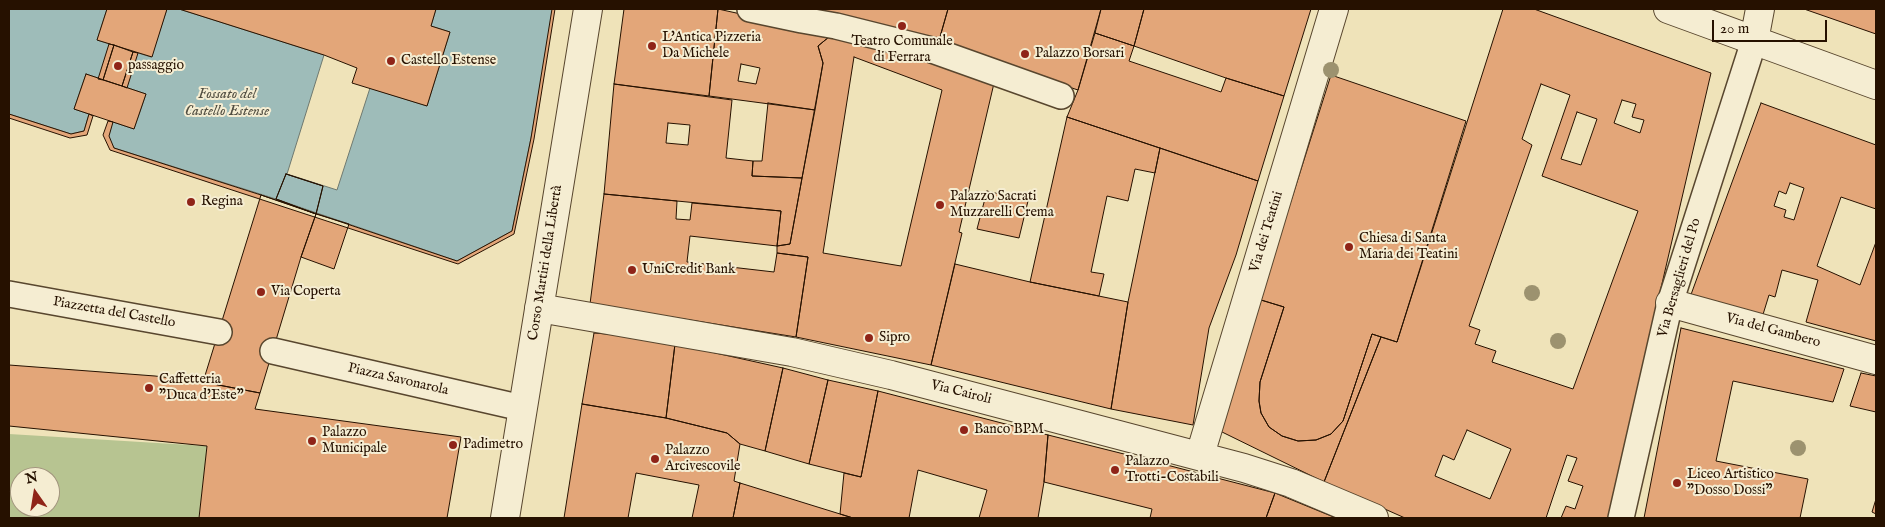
<!DOCTYPE html>
<meta charset="utf-8">
<style>
body{margin:0}
#map{position:relative;width:1885px;height:527px;overflow:hidden;background:#efe3b9;font-family:"IM FELL English",serif}
canvas{display:block}
.frame{position:absolute;inset:0;border:10px solid #261100;pointer-events:none}
.north{position:absolute;left:10px;top:467px;width:50px;height:50px;box-sizing:border-box;background:#f5edd2;border:1px solid #a2957e;border-radius:50%;rotate:347deg;font-size:14px;font-weight:700;line-height:20px;text-align:center;color:#261100}
.north::after{content:'';display:block;margin:auto;width:18px;height:22px;background:#8f2418;clip-path:polygon(50% 0,100% 100%,50% 72%,0 100%)}
.scale{position:absolute;left:1712px;top:20px;width:115px;height:22px;box-sizing:border-box;border:2px solid #261100;border-top:0;padding-left:6px;font-size:15px;line-height:18px;white-space:nowrap;color:#261100;-webkit-text-stroke:4px #f5edd2;paint-order:stroke}
</style>
<div id="map">
<canvas width="1885" height="527"></canvas>
<div class="frame"></div>
<div class="north">N</div>
<div class="scale">20 m</div>
</div>
<script>
const ctx = document.querySelector('canvas').getContext('2d');
ctx.lineJoin = 'round';
function fillPath(path, color) { ctx.fillStyle = color; ctx.fill(path, 'evenodd'); }
const shape = rows => new Path2D(rows.map(r => 'M' + r).join(''));
function trace(path, color, width, dash) { ctx.strokeStyle = color; ctx.lineWidth = width; ctx.lineCap = dash ? 'butt' : 'round'; ctx.setLineDash(dash || []); ctx.stroke(path); }
function write(font, color, halo, rows, align = 'center') {
  ctx.font = font + ' "IM FELL English",serif'; ctx.lineWidth = 4; ctx.setLineDash([]); ctx.textBaseline = 'middle'; ctx.strokeStyle = halo; ctx.fillStyle = color; for (const [text, x, y, turn = 0] of rows) {
    ctx.save(); ctx.translate(x, y); ctx.rotate((+turn || 0) * Math.PI / 180); ctx.textAlign = isNaN(turn) ? turn : align; if (halo) ctx.strokeText(text, 0, 0); ctx.fillText(text, 0, 0); ctx.restore();
  }
}
const green = shape([
 [9,434,207,446,199,518,9,518],
 [20,477,50,477,50,507,20,507]
]);
const water = shape([
 [9,9,107,9,97,40,151,57,167,9,179,9,324,55,287,174,337,190,370,88,427,106,450,32,431,26,436,9,554,9,531,138,512,231,457,261,276,199,114,148,107,136,113,122,134,129,146,94,86,74,74,109,89,114,84,131,71,134,9,114,9,9]
]);
const building = shape([
 [107,9,167,9,152,57,97,40,107,9],
 [179,9,436,9,431,26,450,32,427,106,352,83,357,68,324,55,179,9],
 [552,9,555,9,534,139,514,234,458,264,110,150,103,135,108,121,113,122,109,136,114,148,261,195,457,261,512,231,531,138,552,9],
 [624,9,718,9,709,96,614,84,624,9],
 [718,9,800,27,835,32,818,46,823,63,815,110,709,96,718,9],
 [741,64,760,68,756,84,738,81,741,64],
 [790,9,948,9,938,44,790,9],
 [948,9,1101,9,1078,90,938,44,948,9],
 [1101,9,1144,9,1134,46,1095,33,1101,9],
 [1144,9,1311,9,1284,96,1226,78,1134,46,1144,9],
 [1503,9,1534,9,1711,73,1634,404,1611,518,1561,518,1566,506,1575,509,1583,486,1568,481,1577,458,1567,455,1546,518,1405,518,1324,482,1381,337,1397,342,1503,9],
 [1541,84,1570,95,1542,176,1638,211,1573,389,1492,362,1496,351,1475,344,1480,330,1469,326,1532,145,1522,139,1541,84],
 [1622,100,1636,104,1632,117,1644,120,1640,133,1614,123,1622,100],
 [1577,112,1597,119,1581,165,1561,159,1577,112],
 [1467,430,1511,449,1490,499,1435,476,1443,455,1454,460,1467,430],
 [1804,9,1876,9,1876,34,1804,9],
 [835,32,995,79,959,232,962,233,931,365,796,337,808,257,777,253,777,246,790,244,823,63,818,46,835,32],
 [854,57,942,90,901,266,823,253,854,57],
 [1095,33,1134,46,1129,61,1221,92,1226,78,1284,96,1258,181,1067,117,1078,90,1095,33],
 [109,44,114,45,103,80,98,79,109,44],
 [114,45,133,52,122,86,103,80,114,45],
 [133,52,138,53,127,88,122,86,133,52],
 [86,74,146,94,134,129,74,109,86,74],
 [1331,75,1466,121,1397,342,1372,334,1343,421,1331,434,1316,440,1298,441,1282,436,1269,427,1261,413,1259,401,1260,382,1284,307,1261,300,1265,286,1260,285,1286,202,1290,204,1331,75],
 [614,84,732,100,726,158,753,161,752,176,802,178,790,244,777,246,781,211,604,194,614,84],
 [668,123,690,125,688,145,666,143,668,123],
 [768,103,815,110,802,178,752,176,753,161,762,161,768,103],
 [1761,103,1876,145,1876,209,1841,197,1817,266,1860,285,1876,242,1876,341,1806,322,1818,280,1782,270,1775,297,1769,295,1761,321,1689,300,1761,103],
 [1790,183,1804,188,1794,220,1784,217,1786,210,1774,206,1779,191,1786,194,1790,183],
 [9,114,71,134,84,131,89,114,93,116,87,135,70,138,9,118,9,114],
 [1067,117,1160,148,1155,173,1135,169,1128,201,1107,196,1091,272,1104,274,1099,296,1030,282,1067,117],
 [1160,148,1258,181,1236,255,1209,328,1193,425,1111,409,1128,302,1160,148],
 [286,174,323,186,316,214,276,199,286,174],
 [286,174,323,186,316,214,276,199,286,174],
 [987,191,1028,201,1019,238,977,229,987,191],
 [604,194,677,201,676,219,690,220,692,203,781,211,777,246,690,236,687,262,774,272,777,253,808,257,796,337,590,304,604,194],
 [261,195,316,214,301,257,260,393,203,382,261,195],
 [316,214,349,224,334,269,301,257,316,214],
 [955,264,1030,282,1128,302,1111,409,931,365,955,264],
 [1261,300,1284,307,1260,382,1259,401,1261,413,1269,427,1282,436,1298,441,1316,440,1331,434,1343,421,1372,334,1381,337,1324,482,1220,431,1261,300],
 [1681,328,1844,369,1833,402,1733,381,1716,461,1808,479,1800,518,1644,518,1681,328],
 [594,333,645,337,675,344,666,418,582,404,594,333],
 [675,344,783,368,765,451,740,444,727,433,666,418,675,344],
 [9,365,155,376,203,382,260,393,255,409,461,437,447,518,199,518,207,446,9,426,9,365],
 [783,368,828,380,809,464,765,451,783,368],
 [1861,373,1876,376,1876,412,1850,406,1861,373],
 [828,380,878,391,861,477,809,464,828,380],
 [878,391,1048,435,1044,482,1038,518,979,518,987,490,918,470,909,518,853,518,840,514,844,473,861,477,878,391],
 [582,404,666,418,727,433,740,444,734,481,740,483,733,518,692,518,699,485,636,473,628,518,564,518,582,404],
 [1048,435,1136,457,1275,493,1266,518,1150,518,1152,509,1044,482,1048,435],
 [740,483,853,518,733,518,740,483],
 [1275,493,1336,518,1266,518,1275,493],
 [1876,499,1876,514,1872,512,1876,499]
]);
const pedestrian = shape([
 [750,9,802,20,836,26,932,50,1061,96],
 [9,294,219,332],
 [273,351,522,408],
 [1621,518,1670,303,1754,41]
]);
const minor = shape([
 [1670,303,1876,360],
 [539,308,792,352,891,375,1244,468,1291,483,1374,518],
 [1200,455,1334,9],
 [505,518,588,9]
]);
const tertiary = shape([
 [1668,9,1876,85],
 [1754,41,1760,9]
]);
const trees = [
 [1331,70],
 [1532,293],
 [1558,341],
 [1798,448]
];
const markers = [
 [902,26,5,"#8f2418"],
 [652,46,5,"#8f2418"],
 [1025,54,5,"#8f2418"],
 [391,61,5,"#8f2418"],
 [118,66,5,"#8f2418"],
 [191,202,5,"#8f2418"],
 [940,205,5,"#8f2418"],
 [1349,247,5,"#8f2418"],
 [632,270,5,"#8f2418"],
 [261,292,5,"#8f2418"],
 [869,338,5,"#8f2418"],
 [149,388,5,"#8f2418"],
 [964,430,5,"#8f2418"],
 [312,441,5,"#8f2418"],
 [453,445,5,"#8f2418"],
 [655,459,5,"#8f2418"],
 [1115,470,5,"#8f2418"],
 [1677,483,5,"#8f2418"]
];
const poiNames = [
 ["L'Antica Pizzeria",662,38],
 ["Da Michele",662,54],
 ["Teatro Comunale",902,42,"center"],
 ["di Ferrara",902,58,"center"],
 ["Palazzo Borsari",1035,54],
 ["Castello Estense",401,61],
 ["passaggio",128,66],
 ["Palazzo Sacrati",950,197],
 ["Muzzarelli Crema",950,213],
 ["Regina",201,202],
 ["Chiesa di Santa",1359,239],
 ["Maria dei Teatini",1359,255],
 ["UniCredit Bank",642,270],
 ["Via Coperta",271,292],
 ["Sipro",879,338],
 ["Caffetteria",159,380],
 ["\"Duca d'Este\"",159,396],
 ["Banco BPM",974,430],
 ["Palazzo",322,433],
 ["Municipale",322,449],
 ["Padimetro",463,445],
 ["Palazzo",665,451],
 ["Arcivescovile",665,467],
 ["Palazzo",1125,462],
 ["Trotti-Costabili",1125,478],
 ["Liceo Artistico",1687,475],
 ["\"Dosso Dossi\"",1687,491]
];
const streetNames = [
 ["Via dei Teatini",1267,232,-73],
 ["Corso Martiri della Libertà",546,263,-81],
 ["Via Bersaglieri del Po",1680,278,-74],
 ["Piazzetta del Castello",114,313,10],
 ["Via del Gambero",1773,331,15],
 ["Piazza Savonarola",398,380,13],
 ["Via Cairoli",961,393,14]
];
const waterNames = [
 ["Fossato del",227,95],
 ["Castello Estense",227,112]
];
fillPath(green, '#b7c491');
fillPath(water, '#9ebcb9');
trace(water, '#6e786f', 1);
fillPath(building, '#e3a679');
trace(building, '#261100', 1);
trace(pedestrian, '#58462e', 28);
trace(minor, '#58462e', 30);
trace(tertiary, '#58462e', 30);
trace(pedestrian, '#f5edd2', 25);
trace(minor, '#f5edd2', 28);
trace(tertiary, '#f5edd2', 28);
ctx.fillStyle = '#9c926f';
for (const [x, y] of trees) { ctx.beginPath(); ctx.arc(x, y, 8, 0, 2 * Math.PI); ctx.fill(); }
for (const [x, y, r, color] of markers) { const dot = new Path2D(); dot.arc(x, y, r, 0, 2 * Math.PI); ctx.fillStyle = color; ctx.fill(dot); trace(dot, '#f5edd2', 2); }
write('14px', '#261100', '#f5edd2', poiNames, 'left');
write('14px', '#261100', '#f5edd2', streetNames);
write('italic 15px', '#504d41', '#f5edd2', waterNames);
</script>
